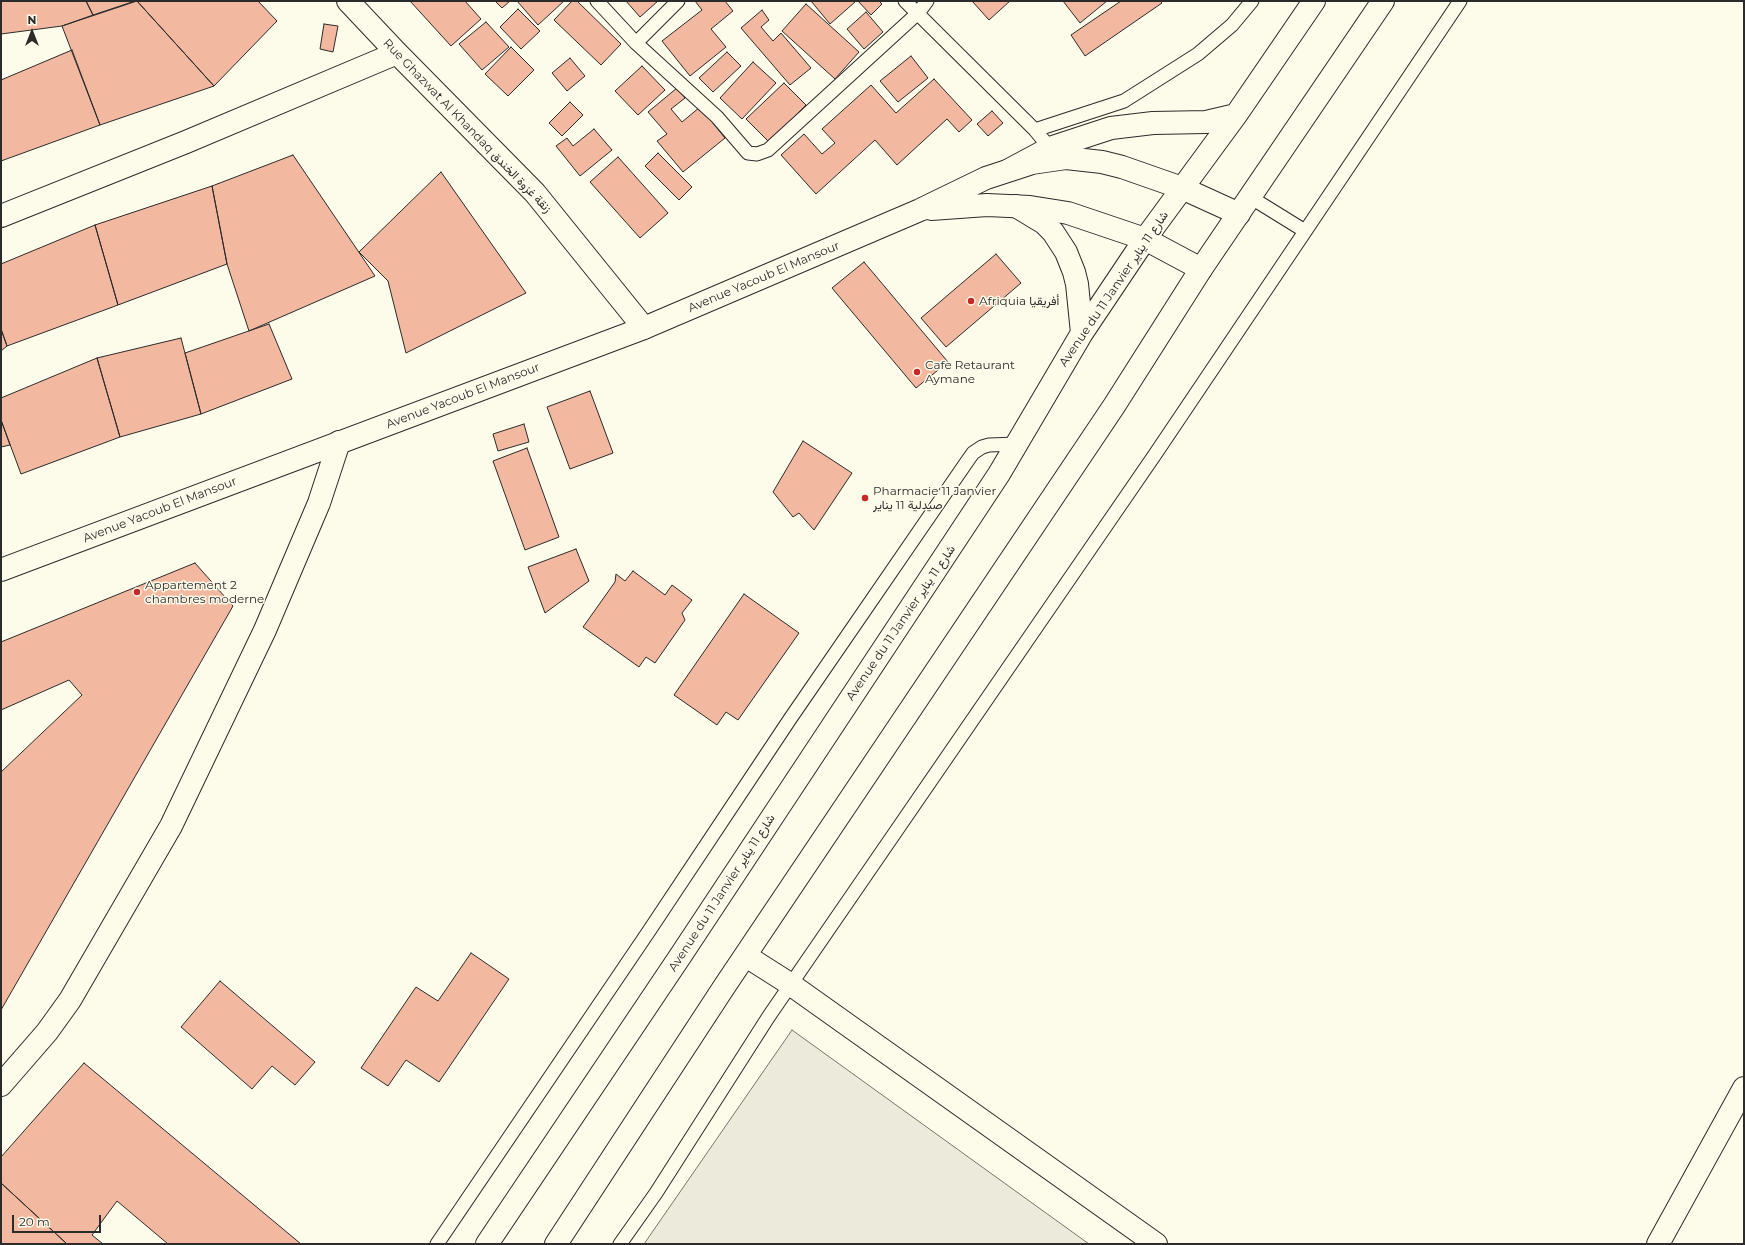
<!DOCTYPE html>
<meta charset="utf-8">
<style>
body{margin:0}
#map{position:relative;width:1745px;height:1245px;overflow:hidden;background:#fdfbea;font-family:Montserrat,sans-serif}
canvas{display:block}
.frame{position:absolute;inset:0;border:2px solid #2b2b2b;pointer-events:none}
.north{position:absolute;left:12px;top:12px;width:40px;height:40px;-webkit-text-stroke:3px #fdfbea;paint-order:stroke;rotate:0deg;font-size:11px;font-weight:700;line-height:16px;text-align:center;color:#2b2b2b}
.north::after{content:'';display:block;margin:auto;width:14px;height:18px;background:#2b2b2b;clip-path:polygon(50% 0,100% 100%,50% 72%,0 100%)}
.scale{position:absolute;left:12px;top:1215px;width:89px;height:18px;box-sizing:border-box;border:2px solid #2b2b2b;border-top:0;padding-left:5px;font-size:12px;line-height:14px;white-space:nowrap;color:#2b2b2b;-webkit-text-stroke:3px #fdfbea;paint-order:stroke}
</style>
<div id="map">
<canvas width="1745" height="1245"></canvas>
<div class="frame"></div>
<div class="north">N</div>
<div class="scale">20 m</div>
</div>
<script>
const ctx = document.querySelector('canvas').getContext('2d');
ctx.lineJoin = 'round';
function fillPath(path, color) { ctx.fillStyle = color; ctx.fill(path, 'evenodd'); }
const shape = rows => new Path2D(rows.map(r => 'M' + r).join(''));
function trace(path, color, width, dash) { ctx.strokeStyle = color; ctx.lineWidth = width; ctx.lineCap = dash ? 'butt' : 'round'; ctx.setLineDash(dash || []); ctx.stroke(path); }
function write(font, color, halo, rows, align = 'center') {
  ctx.font = font + ' Montserrat,Vazirmatn,sans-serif'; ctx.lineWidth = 3; ctx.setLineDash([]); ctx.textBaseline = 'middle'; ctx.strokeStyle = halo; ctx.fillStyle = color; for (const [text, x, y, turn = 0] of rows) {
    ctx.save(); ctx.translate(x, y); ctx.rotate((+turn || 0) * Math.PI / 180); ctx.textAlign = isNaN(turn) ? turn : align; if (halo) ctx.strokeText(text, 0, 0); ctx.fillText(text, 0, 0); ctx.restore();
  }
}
const green = shape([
 [792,1030,1089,1244,644,1244,792,1030]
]);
const building = shape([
 [1,1,86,1,93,15,62,26,1,34,1,1],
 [86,1,135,1,93,15,86,1],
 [137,1,214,86,100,125,62,26,137,1],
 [137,1,258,1,277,21,214,86,137,1],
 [410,1,465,1,481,19,451,46,410,1],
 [495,1,510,1,502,8,495,1],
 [517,1,564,1,538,25,517,1],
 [572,1,577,1,621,44,601,65,554,20,572,1],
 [626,1,658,1,640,17,626,1],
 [695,1,725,1,733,11,711,29,726,47,690,76,662,41,702,10,695,1],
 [811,1,854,1,855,2,830,24,811,1],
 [858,1,879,1,882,4,871,15,858,1],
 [972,1,1010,1,989,20,972,1],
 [1063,1,1107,1,1080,23,1063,1],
 [1121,1,1160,1,1162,3,1085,56,1071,35,1121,1],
 [806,4,859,52,835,79,782,31,806,4],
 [518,9,540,31,521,49,500,27,518,9],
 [762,10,769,20,761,27,773,41,781,33,811,68,790,85,741,28,762,10],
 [866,12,883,32,864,49,847,29,866,12],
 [486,22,509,47,482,70,459,44,486,22],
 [324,24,338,26,333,52,320,49,324,24],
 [511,47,534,70,508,96,485,74,511,47],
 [72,50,100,125,1,161,1,80,72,50],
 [727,52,741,66,713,92,699,78,727,52],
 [911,56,928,78,898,102,880,81,911,56],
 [570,58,585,76,567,91,552,73,570,58],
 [753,62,776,83,742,119,720,98,753,62],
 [642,66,665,90,638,115,615,91,642,66],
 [934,79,972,120,959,132,947,119,897,165,875,140,816,194,781,155,804,134,822,154,835,143,822,129,871,85,896,113,934,79],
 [784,83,806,105,769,142,746,119,784,83],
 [677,88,685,98,671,109,682,122,700,107,725,138,683,172,657,141,667,134,648,112,677,88],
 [570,102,583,115,562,136,549,123,570,102],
 [992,111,1003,123,988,136,977,124,992,111],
 [594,129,612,150,580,176,556,146,567,138,573,146,594,129],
 [658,153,692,187,679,200,645,166,658,153],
 [293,155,375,276,249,331,227,264,212,186,293,155],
 [618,157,668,213,640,238,590,182,618,157],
 [441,172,526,293,406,353,388,281,359,252,441,172],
 [212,186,227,264,118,305,95,225,212,186],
 [95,225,118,305,7,346,1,329,1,264,95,225],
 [996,254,1021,283,946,347,921,318,996,254],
 [864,262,948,362,916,388,832,288,864,262],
 [269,324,292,379,201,414,185,353,269,324],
 [1,329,7,346,1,351,1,329],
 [181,338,201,414,120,437,97,358,181,338],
 [97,358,120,437,21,474,1,420,1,398,97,358],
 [590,391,613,453,570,469,547,407,590,391],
 [1,420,10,445,1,447,1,420],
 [524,424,529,442,498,451,493,434,524,424],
 [803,441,852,473,814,530,799,513,793,517,773,492,803,441],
 [527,448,559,537,525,550,493,461,527,448],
 [576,549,589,581,545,613,528,567,576,549],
 [195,563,233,606,1,1010,1,772,82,695,69,680,1,710,1,642,195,563],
 [633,571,665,595,672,585,692,600,682,613,685,620,655,663,646,657,639,667,583,627,615,582,616,574,625,581,633,571],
 [744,594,799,633,738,720,726,712,717,725,674,695,744,594],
 [471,953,509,979,439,1082,406,1060,388,1086,361,1068,416,987,438,1001,471,953],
 [220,981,315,1062,295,1085,272,1066,252,1089,181,1027,220,981],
 [84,1063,301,1244,168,1244,117,1201,92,1235,103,1244,67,1244,1,1183,1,1157,84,1063],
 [1,1183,67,1244,1,1244,1,1183]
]);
const service = shape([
 [597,1,636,43,717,117,748,153,757,154,768,150,918,13,927,1],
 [905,1,1035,130,1050,148],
 [636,43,678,1],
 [1035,130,1124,101,1198,54,1232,25,1252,1],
 [1250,197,1305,231],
 [437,1244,649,931,790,719,966,463,973,453,982,447,989,445,1017,444],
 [620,1244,656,1193,769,1016,1156,453,1460,1]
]);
const minor = shape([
 [348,1,397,53,535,193,644,328],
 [1,216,186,142,397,53],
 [746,956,790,984,1156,1244],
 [1,1085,47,1032,70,1000,171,826,265,630,319,503,339,442],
 [1658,1244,1744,1088]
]);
const secondary = shape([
 [931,209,987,205,1030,207,1068,213,1145,239,1201,269],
 [1,570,644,328,920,210,986,178,1032,163,1066,158,1102,162,1122,167,1182,188,1239,214]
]);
const primary = shape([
 [1009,170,1050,148,1111,128,1153,123,1206,122,1236,115],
 [1016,206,1044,223,1053,232,1066,252,1074,272,1077,284,1082,333],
 [487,1244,681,955,999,474,1082,333,1145,239,1236,115,1314,1],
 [556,1244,724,987,1114,406,1201,269,1383,1]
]);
const markers = [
 [971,301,4,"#c62828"],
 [917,372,4,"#c62828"],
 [865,498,4,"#c62828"],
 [137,592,4,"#c62828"]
];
const streetNames = [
 ["Rue Ghazwat Al Khandaq زنقة غزوة الخندق",467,126,46],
 ["Avenue Yacoub El Mansour",764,277,-23],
 ["Avenue du 11 Janvier شارع 11 يناير",1114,289,-56],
 ["Avenue Yacoub El Mansour",463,396,-21],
 ["Avenue Yacoub El Mansour",160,510,-21],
 ["Avenue du 11 Janvier شارع 11 يناير",901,623,-56],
 ["Avenue du 11 Janvier شارع 11 يناير",722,893,-57]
];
const poiNames = [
 ["Afriquia أفريقيا",979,301],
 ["Cafe Retaurant",925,365],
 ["Aymane",925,379],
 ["Pharmacie 11 Janvier",873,491],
 ["صيدلية 11 يناير",873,505],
 ["Appartement 2",145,585],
 ["chambres moderne",145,599]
];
fillPath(green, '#ecebdb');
trace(green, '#74746e', 1);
fillPath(building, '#f2b8a0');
trace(building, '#2b2b2b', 1);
trace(service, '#2b2b2b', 15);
trace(minor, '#2b2b2b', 24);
trace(secondary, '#2b2b2b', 24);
trace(primary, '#2b2b2b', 24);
trace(service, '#fdfbea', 13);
trace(minor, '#fdfbea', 22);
trace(secondary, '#fdfbea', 22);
trace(primary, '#fdfbea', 22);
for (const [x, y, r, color] of markers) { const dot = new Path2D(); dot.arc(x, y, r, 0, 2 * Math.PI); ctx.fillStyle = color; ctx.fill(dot); trace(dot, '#fdfbea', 1.5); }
write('12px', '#2b2b2b', '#fdfbea', streetNames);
write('12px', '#2b2b2b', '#fdfbea', poiNames, 'left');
</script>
